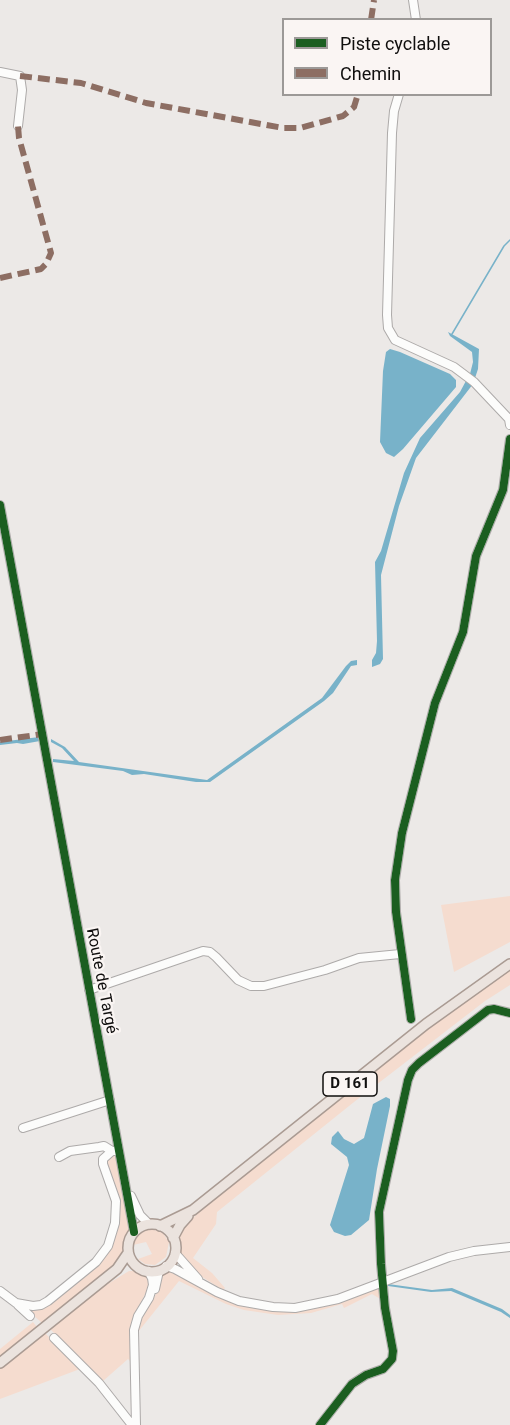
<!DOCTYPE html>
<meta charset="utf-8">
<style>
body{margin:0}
#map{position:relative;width:510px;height:1425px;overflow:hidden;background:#ece9e7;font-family:Roboto,sans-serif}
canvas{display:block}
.legend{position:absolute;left:282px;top:18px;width:210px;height:78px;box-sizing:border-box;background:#faf5f3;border:2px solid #9c9997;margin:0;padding:8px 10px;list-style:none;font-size:18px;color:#100f0e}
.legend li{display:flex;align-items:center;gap:12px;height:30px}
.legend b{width:30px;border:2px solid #9c9997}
</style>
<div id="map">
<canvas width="510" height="1425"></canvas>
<ul class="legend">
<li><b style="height:8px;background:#1b5e20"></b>Piste cyclable</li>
<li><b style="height:8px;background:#8d6e63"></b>Chemin</li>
</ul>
</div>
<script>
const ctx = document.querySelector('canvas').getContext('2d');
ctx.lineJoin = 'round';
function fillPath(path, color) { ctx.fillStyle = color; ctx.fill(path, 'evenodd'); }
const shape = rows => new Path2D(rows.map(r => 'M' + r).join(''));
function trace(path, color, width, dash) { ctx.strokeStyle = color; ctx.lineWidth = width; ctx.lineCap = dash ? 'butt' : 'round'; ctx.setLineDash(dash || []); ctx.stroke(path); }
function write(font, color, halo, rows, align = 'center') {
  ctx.font = font + ' Roboto,sans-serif'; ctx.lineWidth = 4.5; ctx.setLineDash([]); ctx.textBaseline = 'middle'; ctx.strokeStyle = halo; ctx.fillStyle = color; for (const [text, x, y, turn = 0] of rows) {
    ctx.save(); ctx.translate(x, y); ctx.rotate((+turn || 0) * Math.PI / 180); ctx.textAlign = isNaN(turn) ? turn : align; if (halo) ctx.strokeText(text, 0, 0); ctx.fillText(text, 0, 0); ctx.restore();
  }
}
const green = shape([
 [510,896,510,942,454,972,441,905],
 [510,969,510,985,485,1001,354,1102,217,1212,216,1224,193,1258,212,1273,225,1288,223,1290,199,1275,180,1253,179,1234,184,1226,217,1196,434,1023],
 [112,1155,116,1156,130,1227,124,1242,123,1253,117,1263,42,1323,25,1308,31,1309,99,1264,108,1252,118,1220,107,1164,108,1158],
 [147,1230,155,1230,163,1233,169,1242,166,1257,155,1265,145,1264,138,1259,152,1254,146,1242,133,1245,139,1234],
 [129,1271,135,1271,146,1276,149,1279,150,1284,131,1323,131,1362,128,1359,103,1381,50,1329,106,1285],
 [169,1271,221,1298,248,1307,268,1310,289,1311,312,1309,340,1302,379,1287,382,1300,372,1294,344,1308,342,1304,311,1313,278,1315,244,1310,226,1304,179,1281,138,1332,143,1315,159,1289,161,1277,165,1272],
 [33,1322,37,1327,0,1356,0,1349],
 [45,1333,80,1369,0,1399,0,1369]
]);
const water = shape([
 [448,332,479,349,478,369,475,378,470,374,473,362,472,352,450,336],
 [390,349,400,352,450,374,456,380,456,387,403,449,394,457,386,453,380,442,383,371,386,352],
 [467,379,473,384,416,458,399,506,381,575,383,659,380,664,372,667,372,660,376,653,377,641,375,562,381,551,404,473,420,438,460,392],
 [357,660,357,665,351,666,333,693,324,701,210,782,196,782,144,774,132,775,123,771,53,762,53,759,74,761,62,748,51,742,51,739,65,747,79,762,207,780,322,698,346,666,351,661],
 [39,737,40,741,23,744,17,743,0,745,0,742],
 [386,1097,390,1099,390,1106,377,1169,369,1220,351,1235,345,1236,334,1232,330,1225,349,1165,347,1157,331,1144,332,1137,338,1131,344,1139,354,1144,364,1138,373,1104],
 [388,1284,432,1290,452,1288,502,1309,510,1315,510,1318,501,1312,451,1291,431,1292,388,1286]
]);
const stream = shape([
 [452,334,504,246,510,240]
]);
const minor = shape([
 [413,0,416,20],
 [0,72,20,76,22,90,18,126],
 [399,94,394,111,392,133,387,315,388,328,395,340,454,367,474,382,509,419,510,425],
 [0,505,134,1232],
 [89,990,203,951,210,952,216,957,238,980,251,986,264,986,325,970,359,958,400,954],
 [411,1019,396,912,395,880,402,833,435,703,463,632,476,556,503,490,510,439],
 [23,1128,110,1100],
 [59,1157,70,1151,99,1147,104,1146,112,1151],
 [131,1196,140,1215,149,1224],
 [175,1253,198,1279],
 [166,1266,175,1269,217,1292,239,1301,273,1307,295,1308,338,1299,449,1257,474,1251,510,1247],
 [155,1289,159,1271],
 [0,1291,16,1303,33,1306,41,1305,48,1301,96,1262,108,1246,115,1223,116,1201,103,1164,103,1159,112,1151,119,1151],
 [18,1305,30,1316],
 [54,1338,99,1383,132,1425],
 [136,1425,134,1330,138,1316,149,1298,153,1285,152,1278,148,1271],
 [320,1425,352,1384,366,1375,383,1369,392,1359,393,1351,385,1308,381,1264,379,1212,408,1080,412,1070,419,1063,488,1010,494,1009,510,1013]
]);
const major = shape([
 '128 1248a24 24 0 1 1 48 0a24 24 0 1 1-48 0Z',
 [160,1226,193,1210,426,1024,510,964],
 [173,1238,180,1225,188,1216],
 [0,1363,117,1269,128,1253]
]);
const quiet = shape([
 [371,20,374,0],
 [20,76,81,83,146,103,283,128,300,128,343,116,354,107,358,94],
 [0,278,41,269,46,264,51,253,19,138,18,126],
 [0,740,43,734]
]);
const cycleway = shape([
 [0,505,134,1232],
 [411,1019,396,912,395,880,402,833,435,703,463,632,476,556,503,490,510,439],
 [320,1425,352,1384,366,1375,383,1369,392,1359,393,1351,385,1308,381,1264,379,1212,408,1080,412,1070,419,1063,488,1010,494,1009,510,1013]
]);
const shields = [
 [350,1084,54]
];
const shieldNames = [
 ["D 161",350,1084]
];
const streetNames = [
 ["Route de Targé",101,981,79]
];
fillPath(green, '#f5dccf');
fillPath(water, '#78b2c9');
trace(stream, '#78b2c9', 1.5);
trace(minor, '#adaaa9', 10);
trace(major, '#aa9b93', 12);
trace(minor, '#fcfcfb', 8);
trace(major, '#ebe3de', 9);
trace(quiet, '#8d6e63', 6, [12, 6]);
trace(cycleway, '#1b5e20', 8);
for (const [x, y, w] of shields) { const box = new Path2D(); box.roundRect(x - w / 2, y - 12, w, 24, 4.5); ctx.fillStyle = '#faf5f3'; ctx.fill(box); trace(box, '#100f0e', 1.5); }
write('bold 15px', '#100f0e', null, shieldNames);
write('16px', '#100f0e', '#faf5f3', streetNames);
</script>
